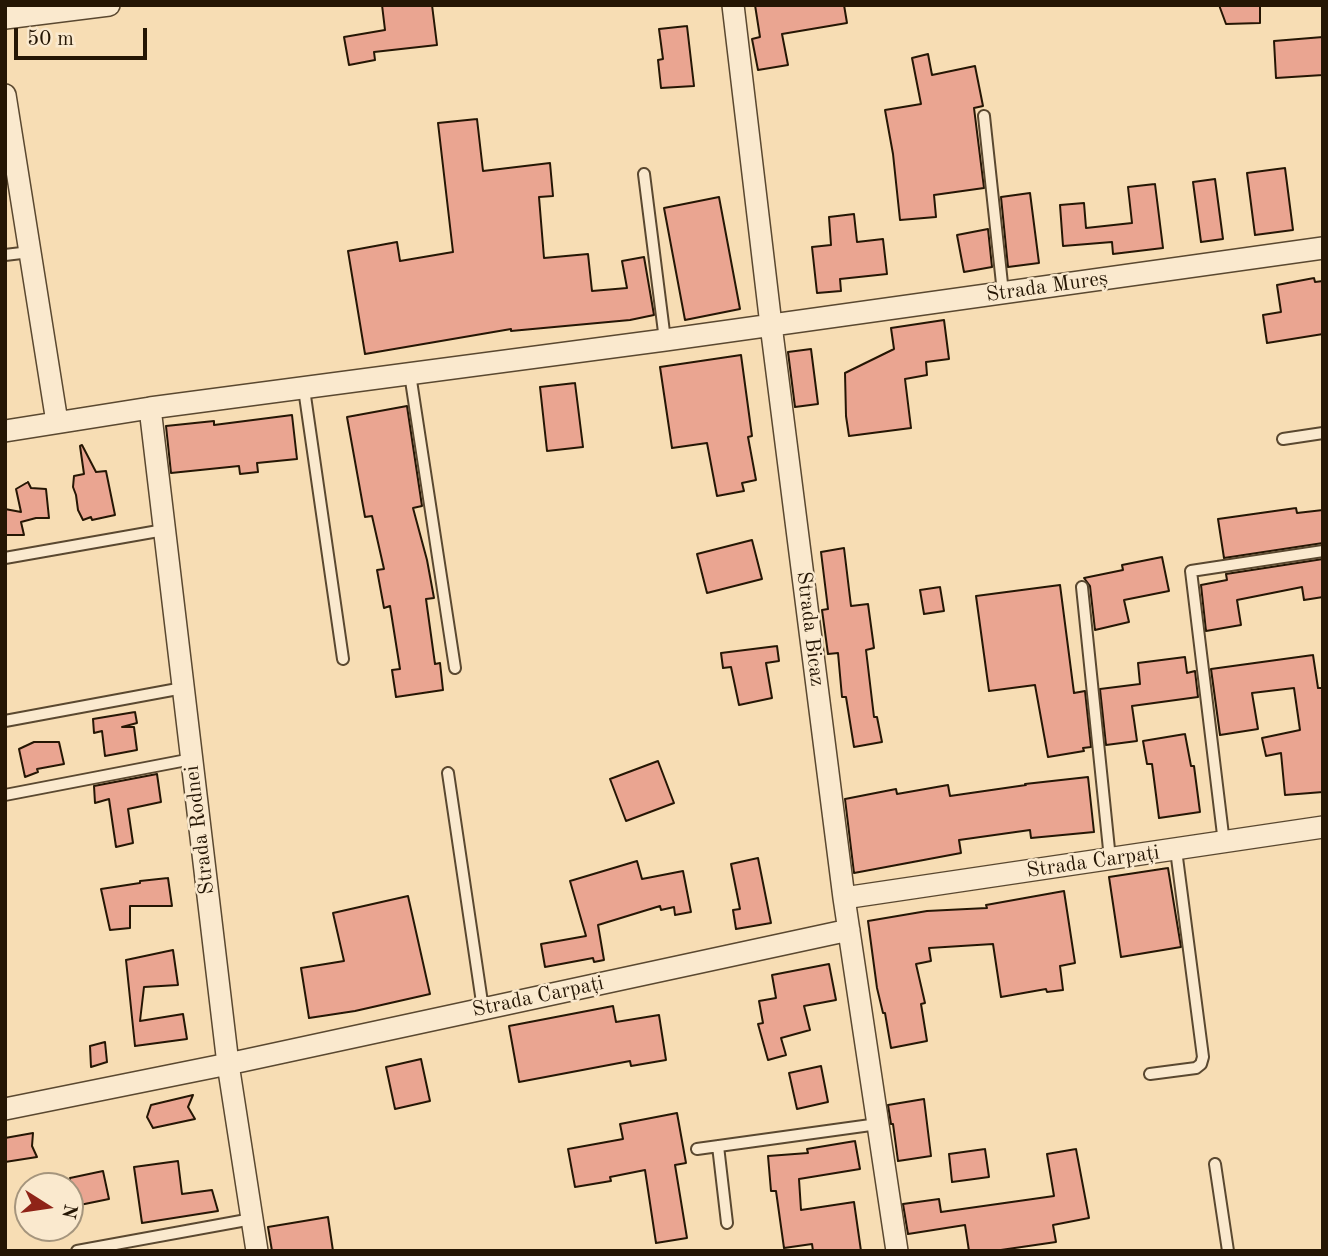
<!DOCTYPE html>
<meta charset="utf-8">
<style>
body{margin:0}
#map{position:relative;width:1328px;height:1256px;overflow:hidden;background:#f7ddb4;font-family:"Old Standard TT",serif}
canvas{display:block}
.frame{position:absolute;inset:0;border:7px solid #251604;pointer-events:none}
.north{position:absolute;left:14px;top:1172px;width:70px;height:70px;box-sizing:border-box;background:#fae9ce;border:2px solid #a5957d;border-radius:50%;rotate:102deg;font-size:19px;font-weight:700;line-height:28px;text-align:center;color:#251604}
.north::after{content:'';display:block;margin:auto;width:24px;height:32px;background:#8f2418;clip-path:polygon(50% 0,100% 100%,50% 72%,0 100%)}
.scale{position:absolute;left:14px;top:28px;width:133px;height:32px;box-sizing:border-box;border:4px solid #251604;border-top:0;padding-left:9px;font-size:21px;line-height:24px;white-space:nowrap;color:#251604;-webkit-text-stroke:5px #fae9ce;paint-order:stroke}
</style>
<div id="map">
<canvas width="1328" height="1256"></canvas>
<div class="frame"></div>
<div class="north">N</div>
<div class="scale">50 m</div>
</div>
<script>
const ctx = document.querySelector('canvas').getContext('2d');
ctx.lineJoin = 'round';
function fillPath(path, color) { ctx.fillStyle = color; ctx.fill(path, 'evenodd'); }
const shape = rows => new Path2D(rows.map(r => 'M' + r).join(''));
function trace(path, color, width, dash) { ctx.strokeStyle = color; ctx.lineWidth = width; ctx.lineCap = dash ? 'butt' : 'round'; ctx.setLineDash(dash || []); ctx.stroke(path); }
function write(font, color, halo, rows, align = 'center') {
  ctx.font = font + ' "Old Standard TT",serif'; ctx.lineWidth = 5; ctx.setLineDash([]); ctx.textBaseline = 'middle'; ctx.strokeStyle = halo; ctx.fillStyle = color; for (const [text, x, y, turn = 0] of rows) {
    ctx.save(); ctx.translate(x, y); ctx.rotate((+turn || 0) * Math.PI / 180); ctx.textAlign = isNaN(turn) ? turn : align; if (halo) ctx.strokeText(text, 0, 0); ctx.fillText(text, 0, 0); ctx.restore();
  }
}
const building = shape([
 [382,5,432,5,437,45,374,52,375,60,349,65,344,37,385,30,382,5],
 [755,5,844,5,847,23,782,34,788,65,758,70,752,39,760,37,755,5],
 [1219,5,1260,5,1260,23,1226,24,1219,5],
 [687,26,694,86,661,88,658,60,663,59,659,29,687,26],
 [1323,37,1323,75,1276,78,1274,41,1323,37],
 [928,54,932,75,975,66,983,106,974,108,984,188,934,195,936,217,900,220,893,154,885,110,921,104,912,58,928,54],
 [477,119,483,171,550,163,553,196,539,197,544,258,588,254,592,291,627,288,622,261,644,257,654,315,630,320,511,331,511,329,365,354,348,251,397,242,400,261,453,252,438,123,477,119],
 [1285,168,1293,230,1255,235,1247,173,1285,168],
 [1215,179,1223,239,1201,242,1193,182,1215,179],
 [1155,184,1163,248,1113,254,1112,242,1063,246,1060,205,1084,203,1086,228,1132,223,1128,187,1155,184],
 [1030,193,1039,263,1008,267,1001,197,1030,193],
 [719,197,740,309,685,320,664,208,719,197],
 [854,214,857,242,883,239,887,274,840,279,841,291,817,293,812,247,831,245,829,217,854,214],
 [988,229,992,267,964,272,957,235,988,229],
 [1314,278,1315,282,1323,281,1323,334,1267,343,1263,315,1281,312,1277,285,1314,278],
 [944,320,949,359,926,362,927,375,905,379,911,428,849,436,846,416,845,373,894,349,891,328,944,320],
 [811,349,818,404,795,407,788,352,811,349],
 [741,355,752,436,748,437,756,480,742,483,744,491,717,496,707,443,672,448,660,367,741,355],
 [575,383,583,447,547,451,540,387,575,383],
 [407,406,422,506,413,508,427,560,434,598,426,599,435,664,440,663,443,690,396,697,392,670,400,669,390,606,384,608,377,570,384,569,372,516,365,517,347,417,407,406],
 [292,415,297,459,257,463,258,472,240,474,239,466,171,473,166,426,214,421,214,425,292,415],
 [82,445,96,472,106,471,115,515,92,520,91,517,83,520,78,510,76,495,73,487,74,476,84,474,80,446,82,445],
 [28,482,31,488,46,489,49,518,36,518,21,522,24,535,5,535,5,509,21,512,16,489,28,482],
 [1296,508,1297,513,1323,510,1323,543,1224,558,1218,519,1296,508],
 [752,540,762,579,707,593,697,554,752,540],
 [844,548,851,606,868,604,874,648,866,650,874,717,877,717,882,742,854,747,846,697,842,697,838,653,828,654,822,610,828,609,821,552,844,548],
 [1162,557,1169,591,1124,600,1129,622,1095,630,1090,586,1084,578,1123,570,1122,565,1162,557],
 [1323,559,1323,597,1304,600,1302,587,1237,600,1241,625,1206,631,1201,585,1227,580,1226,574,1323,559],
 [1060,585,1074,693,1085,691,1091,747,1083,748,1084,751,1048,757,1035,685,989,691,976,596,1060,585],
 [940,587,944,611,924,614,920,590,940,587],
 [777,646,779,661,766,663,772,698,739,705,731,667,723,668,721,653,777,646],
 [1313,655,1318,688,1323,688,1323,792,1285,795,1281,753,1266,756,1262,738,1300,730,1294,688,1252,693,1258,729,1220,735,1211,669,1313,655],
 [1185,657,1187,673,1195,671,1198,697,1132,706,1137,741,1106,745,1100,689,1140,684,1138,663,1185,657],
 [135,712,137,723,122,727,134,727,137,750,105,756,102,731,94,733,93,719,135,712],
 [1185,734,1191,766,1194,766,1200,812,1159,818,1152,764,1147,764,1143,741,1185,734],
 [34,742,59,742,64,764,37,769,38,772,25,777,19,749,34,742],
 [658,761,674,803,626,821,610,779,658,761],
 [157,774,161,802,128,809,133,843,116,847,109,799,95,803,94,786,157,774],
 [1088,777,1094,832,1031,838,1030,830,959,840,961,853,854,873,845,799,896,789,897,794,948,785,950,796,1026,785,1025,784,1088,777],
 [758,858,771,923,736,929,733,910,740,909,731,864,758,858],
 [637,861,642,879,683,871,691,912,675,915,674,907,661,910,660,906,598,925,604,960,594,962,593,958,545,967,541,944,586,936,570,881,637,861],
 [1168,868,1181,947,1121,957,1109,877,1168,868],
 [168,878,172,906,130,906,130,928,110,930,101,889,140,883,140,881,168,878],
 [1064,891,1075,963,1060,966,1063,990,1047,992,1046,989,1001,997,993,944,929,948,931,961,916,964,925,1003,921,1004,927,1041,891,1048,885,1013,883,1013,877,988,868,921,927,911,987,908,986,905,1064,891],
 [408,896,430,994,355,1011,309,1018,301,968,344,961,333,913,408,896],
 [173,950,178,985,144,987,140,1021,183,1014,187,1039,135,1046,126,960,173,950],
 [829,964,836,1000,804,1006,810,1030,781,1038,786,1055,768,1060,758,1024,763,1023,759,1001,776,998,772,975,829,964],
 [613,1006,616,1022,659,1015,666,1060,631,1066,630,1061,519,1082,509,1026,613,1006],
 [105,1042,107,1062,91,1067,90,1046,105,1042],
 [421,1059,430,1101,395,1109,386,1067,421,1059],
 [821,1066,828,1102,797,1109,789,1073,821,1066],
 [193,1095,188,1107,195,1119,153,1128,147,1117,151,1105,193,1095],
 [924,1099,931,1156,898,1161,893,1124,891,1124,888,1105,924,1099],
 [677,1113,686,1163,675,1165,687,1238,656,1243,645,1170,610,1177,611,1181,575,1187,568,1149,623,1139,620,1124,677,1113],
 [33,1133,32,1146,37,1157,5,1162,5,1138,33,1133],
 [855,1141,860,1169,799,1179,801,1210,854,1202,861,1251,813,1251,812,1244,784,1248,776,1191,771,1191,768,1156,808,1153,807,1149,855,1141],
 [985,1149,989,1177,952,1182,949,1154,985,1149],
 [1076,1149,1089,1218,1053,1225,1056,1242,994,1251,969,1251,965,1225,908,1234,903,1204,939,1199,941,1212,1054,1196,1047,1154,1076,1149],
 [178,1161,182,1194,212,1190,218,1211,142,1223,134,1167,178,1161],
 [103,1171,109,1199,70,1207,70,1178,103,1171],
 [328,1217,333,1251,272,1251,268,1227,328,1217]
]);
const lane = shape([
 [984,116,1003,293],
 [644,174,665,340],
 [5,255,30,252],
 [410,374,455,668],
 [304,389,343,659],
 [1283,439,1323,433],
 [5,558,164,530],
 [1082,587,1110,859],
 [5,721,183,688],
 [448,773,483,1009],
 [5,795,192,759],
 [1224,843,1191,571,1323,551],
 [1150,1074,1196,1068,1201,1064,1203,1057,1176,850],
 [718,1146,727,1223],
 [697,1149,878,1124],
 [1215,1164,1228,1251],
 [77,1251,252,1219]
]);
const street = shape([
 [733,5,771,325,844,898,897,1251],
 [5,18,109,5],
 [5,95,57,422],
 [150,408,228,1064,257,1251],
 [5,431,150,408,665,340,1323,248],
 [844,898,1323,827],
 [5,1109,228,1064,849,930]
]);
const streetNames = [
 ["Strada Mureș",1047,287,-8],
 ["Strada Bicaz",810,629,83],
 ["Strada Rodnei",200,830,-97],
 ["Strada Carpați",1093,862,-8],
 ["Strada Carpați",538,997,-12]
];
fillPath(building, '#eaa591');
trace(building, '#251604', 2);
trace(lane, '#5a4830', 14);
trace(street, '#5a4830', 24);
trace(lane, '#fae9ce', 10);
trace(street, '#fae9ce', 21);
write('21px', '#251604', '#fae9ce', streetNames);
</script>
